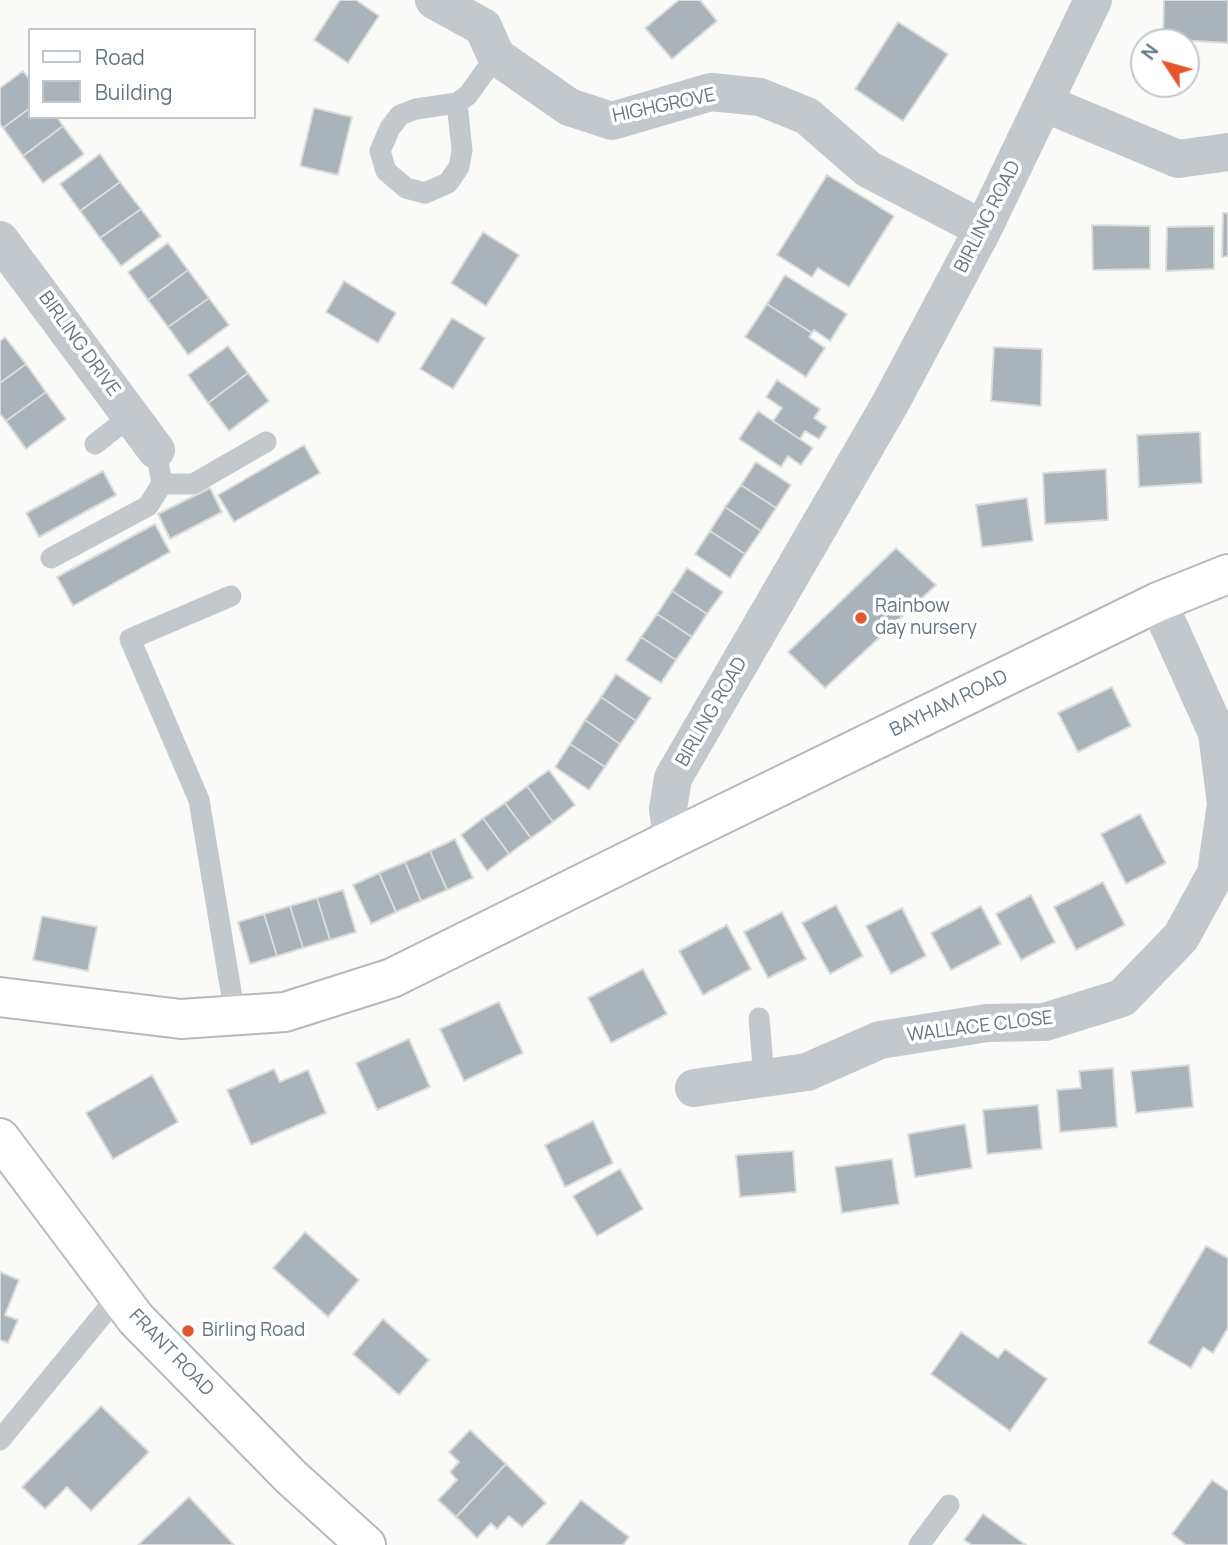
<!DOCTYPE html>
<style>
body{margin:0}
#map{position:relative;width:1228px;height:1545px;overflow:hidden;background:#fafaf8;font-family:Manrope,sans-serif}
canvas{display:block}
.legend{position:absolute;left:28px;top:28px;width:228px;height:91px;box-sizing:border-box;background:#fff;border:2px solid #c1c8cd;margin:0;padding:9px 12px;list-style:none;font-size:21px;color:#657683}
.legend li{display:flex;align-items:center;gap:14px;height:35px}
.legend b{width:35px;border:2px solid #c1c8cd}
.north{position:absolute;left:1130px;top:28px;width:70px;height:70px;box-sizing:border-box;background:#fff;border:2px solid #c1c8cd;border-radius:50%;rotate:306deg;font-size:19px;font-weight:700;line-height:28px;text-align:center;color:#657683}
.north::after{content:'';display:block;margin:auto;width:24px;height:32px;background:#e4572e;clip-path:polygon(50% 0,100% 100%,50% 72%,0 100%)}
</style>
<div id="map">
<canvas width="1228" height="1545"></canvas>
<ul class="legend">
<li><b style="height:9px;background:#fff"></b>Road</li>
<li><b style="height:19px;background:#aab3b9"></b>Building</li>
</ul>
<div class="north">N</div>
</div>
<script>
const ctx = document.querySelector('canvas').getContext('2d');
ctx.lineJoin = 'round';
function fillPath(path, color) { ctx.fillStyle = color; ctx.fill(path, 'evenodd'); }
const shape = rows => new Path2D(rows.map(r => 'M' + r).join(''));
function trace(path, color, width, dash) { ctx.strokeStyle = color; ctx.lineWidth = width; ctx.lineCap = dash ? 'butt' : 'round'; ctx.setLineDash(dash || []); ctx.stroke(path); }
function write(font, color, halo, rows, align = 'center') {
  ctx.font = font + ' Manrope,sans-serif'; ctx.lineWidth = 7; ctx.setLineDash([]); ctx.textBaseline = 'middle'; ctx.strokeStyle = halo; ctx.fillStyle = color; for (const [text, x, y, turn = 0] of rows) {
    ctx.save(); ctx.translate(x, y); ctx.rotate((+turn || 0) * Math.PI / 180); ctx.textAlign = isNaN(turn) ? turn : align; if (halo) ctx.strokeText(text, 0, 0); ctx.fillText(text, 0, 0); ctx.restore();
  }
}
const building = shape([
 [340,0,356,0,379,16,348,63,314,40,340,0],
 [679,0,700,0,717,21,672,59,645,28,679,0],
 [1164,0,1228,0,1228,43,1163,39,1164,0],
 [898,22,948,54,903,121,855,89,898,22],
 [23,71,30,80,30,108,3,128,0,124,0,88,23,71],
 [30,108,30,117,57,117,63,126,23,156,3,128,30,108],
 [314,108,352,117,338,175,300,166,314,108],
 [63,126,84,154,43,183,23,156,63,126],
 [100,154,120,182,80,211,60,184,100,154],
 [827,175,894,216,849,287,818,268,812,277,777,255,827,175],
 [120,182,141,209,100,238,80,211,120,182],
 [141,209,161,236,121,266,100,238,141,209],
 [1223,213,1228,213,1228,256,1222,257,1223,213],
 [1092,225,1150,226,1150,269,1093,270,1092,225],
 [1214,226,1214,269,1166,271,1167,227,1214,226],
 [483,232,519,255,486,306,451,283,483,232],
 [168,243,188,270,148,300,128,272,168,243],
 [188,270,209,298,168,327,148,300,188,270],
 [785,275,847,314,830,341,814,330,812,333,767,304,785,275],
 [344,281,396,313,378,343,326,312,344,281],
 [209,298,229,325,188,355,168,327,209,298],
 [767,304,812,333,809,337,825,348,806,377,745,337,767,304],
 [452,318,485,338,453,389,420,369,452,318],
 [5,337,26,364,0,383,0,341,5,337],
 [228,346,248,373,208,403,188,375,228,346],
 [994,347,1042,349,1041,406,991,401,994,347],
 [26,364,46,392,6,421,0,414,0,383,26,364],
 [248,373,269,401,229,431,208,403,248,373],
 [777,380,820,409,814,418,827,427,819,439,805,431,800,439,773,421,782,408,766,397,777,380],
 [46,392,66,419,26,449,6,421,46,392],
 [758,411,813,448,801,465,788,456,781,467,739,439,758,411],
 [1200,432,1202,483,1139,487,1137,435,1200,432],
 [304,445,320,473,234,522,218,495,304,445],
 [756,462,791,485,776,508,741,485,756,462],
 [1106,469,1108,520,1045,524,1043,473,1106,469],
 [103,471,116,495,39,537,26,513,103,471],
 [741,485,776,508,761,531,725,507,741,485],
 [210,488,222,512,170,539,158,514,210,488],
 [1027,498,1033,541,982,547,976,505,1027,498],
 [725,507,761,531,745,554,710,531,725,507],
 [155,524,170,552,73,606,57,577,155,524],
 [710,531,745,554,730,578,695,554,710,531],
 [896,548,936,585,825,688,788,652,896,548],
 [687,568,723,592,707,614,672,591,687,568],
 [672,591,707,614,692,637,657,614,672,591],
 [657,614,692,637,676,660,641,637,657,614],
 [641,637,676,660,661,683,626,660,641,637],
 [616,674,651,698,636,721,601,697,616,674],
 [1112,687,1131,726,1078,752,1058,713,1112,687],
 [601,697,636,721,620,744,585,720,601,697],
 [585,720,620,744,605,767,570,744,585,720],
 [570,744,605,767,589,790,555,767,570,744],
 [549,770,575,805,553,822,527,786,549,770],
 [527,786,553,822,531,838,505,803,527,786],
 [505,803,531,838,509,854,483,818,505,803],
 [1140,814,1166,863,1126,884,1101,834,1140,814],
 [483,818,509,854,487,871,461,835,483,818],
 [455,839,473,878,447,890,430,851,455,839],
 [430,851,447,890,421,901,405,862,430,851],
 [405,862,421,901,396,912,379,873,405,862],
 [379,873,396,912,371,924,353,885,379,873],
 [1103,882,1125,925,1076,950,1054,907,1103,882],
 [343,890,356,932,330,940,317,898,343,890],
 [1031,895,1055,942,1021,960,996,914,1031,895],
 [317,898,330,940,303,948,290,906,317,898],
 [836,905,863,956,830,974,802,923,836,905],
 [290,906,303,948,277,956,264,914,290,906],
 [981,906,1001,944,951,970,931,933,981,906],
 [902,908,926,956,891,974,866,926,902,908],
 [782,912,806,959,768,978,744,932,782,912],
 [264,914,277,956,250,964,238,922,264,914],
 [42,916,97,927,88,971,33,960,42,916],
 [727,925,751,969,703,995,679,951,727,925],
 [643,969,667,1014,611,1043,588,998,643,969],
 [499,1002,523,1053,464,1081,440,1029,499,1002],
 [409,1039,430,1087,377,1110,356,1063,409,1039],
 [1189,1065,1193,1107,1136,1113,1131,1071,1189,1065],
 [1113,1068,1117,1127,1060,1132,1057,1090,1081,1088,1079,1071,1113,1068],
 [274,1069,280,1082,308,1070,326,1113,251,1145,227,1090,274,1069],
 [152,1075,178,1122,113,1159,86,1113,152,1075],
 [1038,1105,1042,1149,987,1154,983,1110,1038,1105],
 [593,1121,613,1163,565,1187,545,1145,593,1121],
 [965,1124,972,1168,915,1177,908,1134,965,1124],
 [793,1151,796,1192,740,1197,736,1155,793,1151],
 [892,1159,899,1204,842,1213,835,1167,892,1159],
 [620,1169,643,1209,597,1236,573,1196,620,1169],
 [305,1232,359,1280,328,1317,273,1268,305,1232],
 [1206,1246,1228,1258,1228,1328,1213,1353,1203,1347,1191,1368,1148,1343,1206,1246],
 [0,1272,19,1280,5,1315,18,1320,8,1343,0,1340,0,1272],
 [383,1319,429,1360,399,1395,353,1354,383,1319],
 [961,1332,998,1358,1005,1349,1047,1379,1010,1431,931,1374,961,1332],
 [101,1406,149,1452,91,1511,67,1487,45,1509,22,1487,101,1406],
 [470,1430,506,1464,456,1517,438,1500,457,1480,450,1472,459,1462,449,1452,470,1430],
 [506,1464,546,1503,522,1527,509,1516,497,1529,491,1523,477,1538,456,1517,506,1464],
 [1212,1480,1228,1491,1228,1545,1186,1545,1172,1534,1212,1480],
 [189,1497,234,1545,138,1545,189,1497],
 [581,1500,629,1537,623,1545,546,1545,581,1500],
 [983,1514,1026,1545,972,1545,964,1540,983,1514]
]);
const service = shape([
 [457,103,462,150,459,167,448,183,425,193,406,188,386,171,380,151,390,128,400,115,416,109,457,103,468,95,496,56],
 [95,444,131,416],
 [162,484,193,484,266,442],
 [51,558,148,506,162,484,156,450],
 [231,596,130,639,199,800,235,1015],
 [759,1018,764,1078],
 [0,1440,118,1296],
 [919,1545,949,1505]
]);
const minor = shape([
 [434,0,483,27,496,56,569,107,612,121,711,92,760,97,807,116,868,169,983,229],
 [1044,103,1178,159,1228,152],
 [0,240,156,450],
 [672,839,668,809,673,778,890,404,983,229,1093,0],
 [694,1088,807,1072,880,1040,987,1023,1045,1022,1122,998,1181,937,1216,873,1226,804,1217,733,1158,602]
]);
const secondary = shape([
 [0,997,181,1019,285,1012,392,978,672,839,1158,602,1228,574]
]);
const primary = shape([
 [0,1138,136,1319,291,1477,366,1545]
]);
const markers = [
 [861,618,7,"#e4572e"],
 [188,1331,7,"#e4572e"]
];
const streetNames = [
 ["HIGHGROVE",664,106,-12],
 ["BIRLING ROAD",988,217,-63],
 ["BIRLING DRIVE",79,344,54],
 ["BAYHAM ROAD",949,704,-26],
 ["BIRLING ROAD",712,712,-60],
 ["WALLACE CLOSE",980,1027,-7],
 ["FRANT ROAD",171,1353,46]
];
const poiNames = [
 ["Rainbow",875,607],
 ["day nursery",875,629],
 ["Birling Road",202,1331]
];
fillPath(building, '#aab3b9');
trace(building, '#dcdcda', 2);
trace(secondary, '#b3babf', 42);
trace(primary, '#b5babe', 42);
trace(service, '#c3c8cc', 21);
trace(minor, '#c3c8cc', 38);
trace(secondary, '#fff', 38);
trace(primary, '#fff', 38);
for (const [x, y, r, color] of markers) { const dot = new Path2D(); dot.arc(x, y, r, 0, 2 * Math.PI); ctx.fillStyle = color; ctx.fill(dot); trace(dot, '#fff', 2.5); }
write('19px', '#657683', '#fff', streetNames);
write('19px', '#657683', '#fff', poiNames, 'left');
</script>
